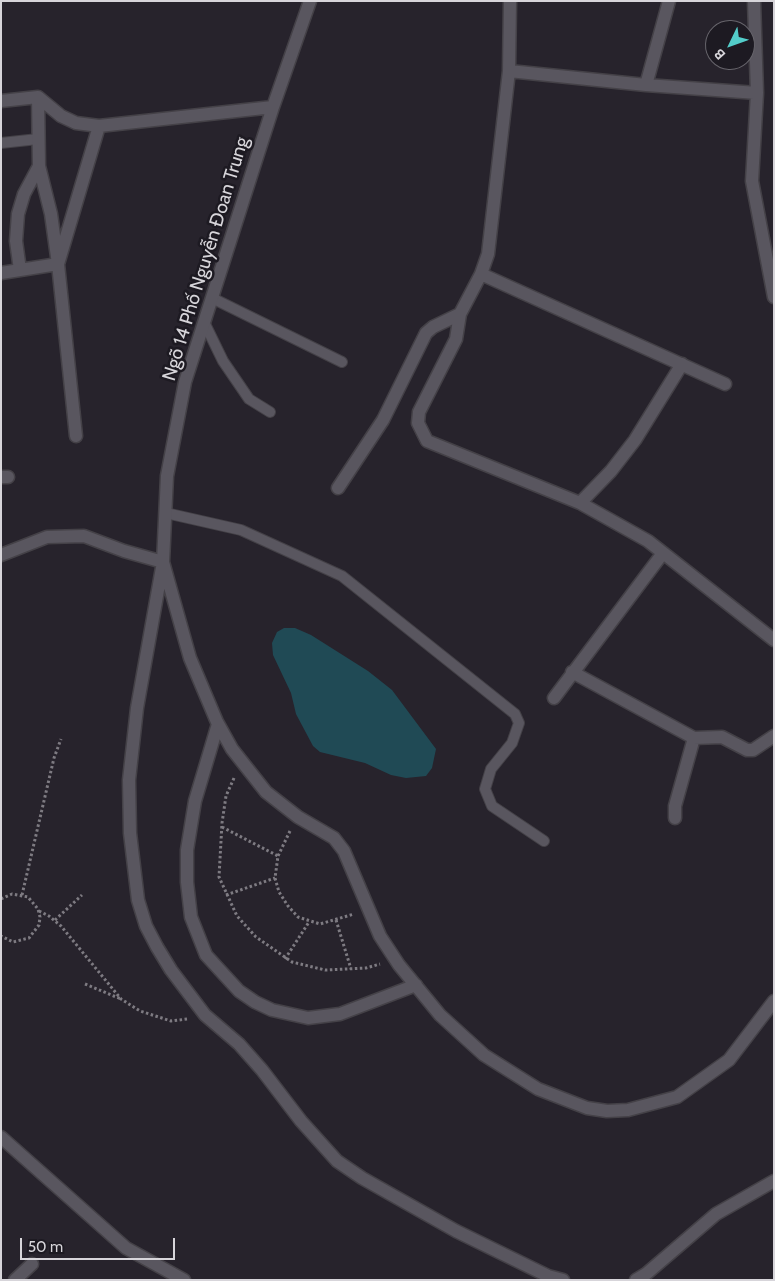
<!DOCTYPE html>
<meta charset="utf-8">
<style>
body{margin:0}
#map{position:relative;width:775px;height:1281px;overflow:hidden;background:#27232c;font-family:Cabin,sans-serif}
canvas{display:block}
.frame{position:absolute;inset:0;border:2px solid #d7d5da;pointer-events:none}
.north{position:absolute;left:705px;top:20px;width:50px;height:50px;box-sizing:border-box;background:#1d1a22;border:1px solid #67656c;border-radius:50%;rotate:228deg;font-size:14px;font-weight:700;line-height:20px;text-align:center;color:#d7d5da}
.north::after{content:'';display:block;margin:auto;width:18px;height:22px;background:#53cdca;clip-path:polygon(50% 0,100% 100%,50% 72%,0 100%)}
.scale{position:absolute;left:20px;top:1238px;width:155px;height:22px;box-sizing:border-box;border:2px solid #d7d5da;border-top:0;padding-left:6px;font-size:15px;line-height:18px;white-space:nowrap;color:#d7d5da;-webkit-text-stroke:4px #1d1a22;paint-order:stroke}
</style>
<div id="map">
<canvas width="775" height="1281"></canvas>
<div class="frame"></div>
<div class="north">B</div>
<div class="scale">50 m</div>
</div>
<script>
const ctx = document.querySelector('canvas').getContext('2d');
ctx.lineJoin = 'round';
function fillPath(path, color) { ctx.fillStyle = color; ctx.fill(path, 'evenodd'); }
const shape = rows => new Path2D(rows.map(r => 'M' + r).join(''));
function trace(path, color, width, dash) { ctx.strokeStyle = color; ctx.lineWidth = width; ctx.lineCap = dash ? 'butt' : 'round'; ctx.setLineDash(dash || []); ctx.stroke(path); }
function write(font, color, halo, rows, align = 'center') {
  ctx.font = font + ' Cabin,sans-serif'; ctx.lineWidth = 5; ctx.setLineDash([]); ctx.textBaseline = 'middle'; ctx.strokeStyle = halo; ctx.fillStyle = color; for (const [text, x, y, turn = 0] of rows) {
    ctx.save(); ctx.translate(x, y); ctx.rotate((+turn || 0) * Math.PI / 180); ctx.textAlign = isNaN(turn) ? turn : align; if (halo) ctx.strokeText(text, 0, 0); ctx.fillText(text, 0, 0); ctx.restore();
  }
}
const water = shape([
 [284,628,295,628,311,635,368,671,392,690,436,749,432,768,426,776,406,778,391,775,365,763,320,752,313,746,296,714,291,693,273,655,272,643,277,632]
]);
const path = shape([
 [234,778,226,796,222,823,219,877,237,916,256,937,292,962,325,970,366,968,380,964],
 [222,827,278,856],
 [290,831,278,856,275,878,279,892,288,906,298,917,320,924,354,914],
 [22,895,54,758,61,739],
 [226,895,275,878],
 [1,899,12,894,28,897,38,909,40,917,39,925,29,938,13,942,1,936],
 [39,911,49,916,61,926,121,999,140,1011,171,1021,187,1019],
 [55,920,82,895],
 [336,920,351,969],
 [285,959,309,922],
 [85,984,121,999]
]);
const lane = shape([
 [1,143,38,139],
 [212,298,342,362],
 [204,322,223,361,249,399,270,412],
 [166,513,241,530,342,576,515,714,519,723,512,743,491,769,485,789,492,806,544,841]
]);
const street = shape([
 [310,1,273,107,185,382,167,476,163,562,190,658,217,722,232,749,266,792,298,817,334,838,344,851,380,936,399,965,440,1015,484,1055,538,1089,587,1108,607,1111,628,1110,677,1097,729,1060,774,1001],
 [510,1,509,71,488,254,481,274,460,314,456,339,419,412,418,423,427,441,580,503,648,541,774,640],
 [754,1,757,93,752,181,774,297],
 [509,71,646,85,757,93],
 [646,85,669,1],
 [38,97,39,166,51,214,58,264,76,436],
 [1,101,38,97,61,116,76,123,99,126,273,107],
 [20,270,16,241,18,214,24,194,39,166],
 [1,273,58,264,99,126],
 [481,274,725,384],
 [1,477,8,477],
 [338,488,383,420,426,333,433,327,460,314],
 [580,503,611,471,635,440,682,364],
 [1,555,47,537,84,536,124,551,163,562,137,708,129,780,130,833,138,900,146,926,157,947,171,970,205,1015,239,1044,262,1070,301,1121,337,1161,362,1178,456,1231,548,1276,563,1280],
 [572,672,694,738],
 [554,698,663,553],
 [218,724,195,801,187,850,187,882,191,917,206,955,239,991,255,1002,272,1010,308,1018,340,1014,416,985],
 [675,818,675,806,694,738,722,737,747,750,753,750,774,736],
 [1,1137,126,1248,184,1280],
 [15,1280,32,1264],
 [636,1280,646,1274,716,1214,774,1181]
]);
const streetNames = [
 ["Ngõ 14 Phố Nguyễn Đoan Trung",206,259,-73]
];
fillPath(water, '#204a55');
trace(lane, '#444147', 12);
trace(street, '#444147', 15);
trace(path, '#7e7b82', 3, [2.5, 2.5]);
trace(lane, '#59565f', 10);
trace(street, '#59565f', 12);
write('19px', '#d7d5da', '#1d1a22', streetNames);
</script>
